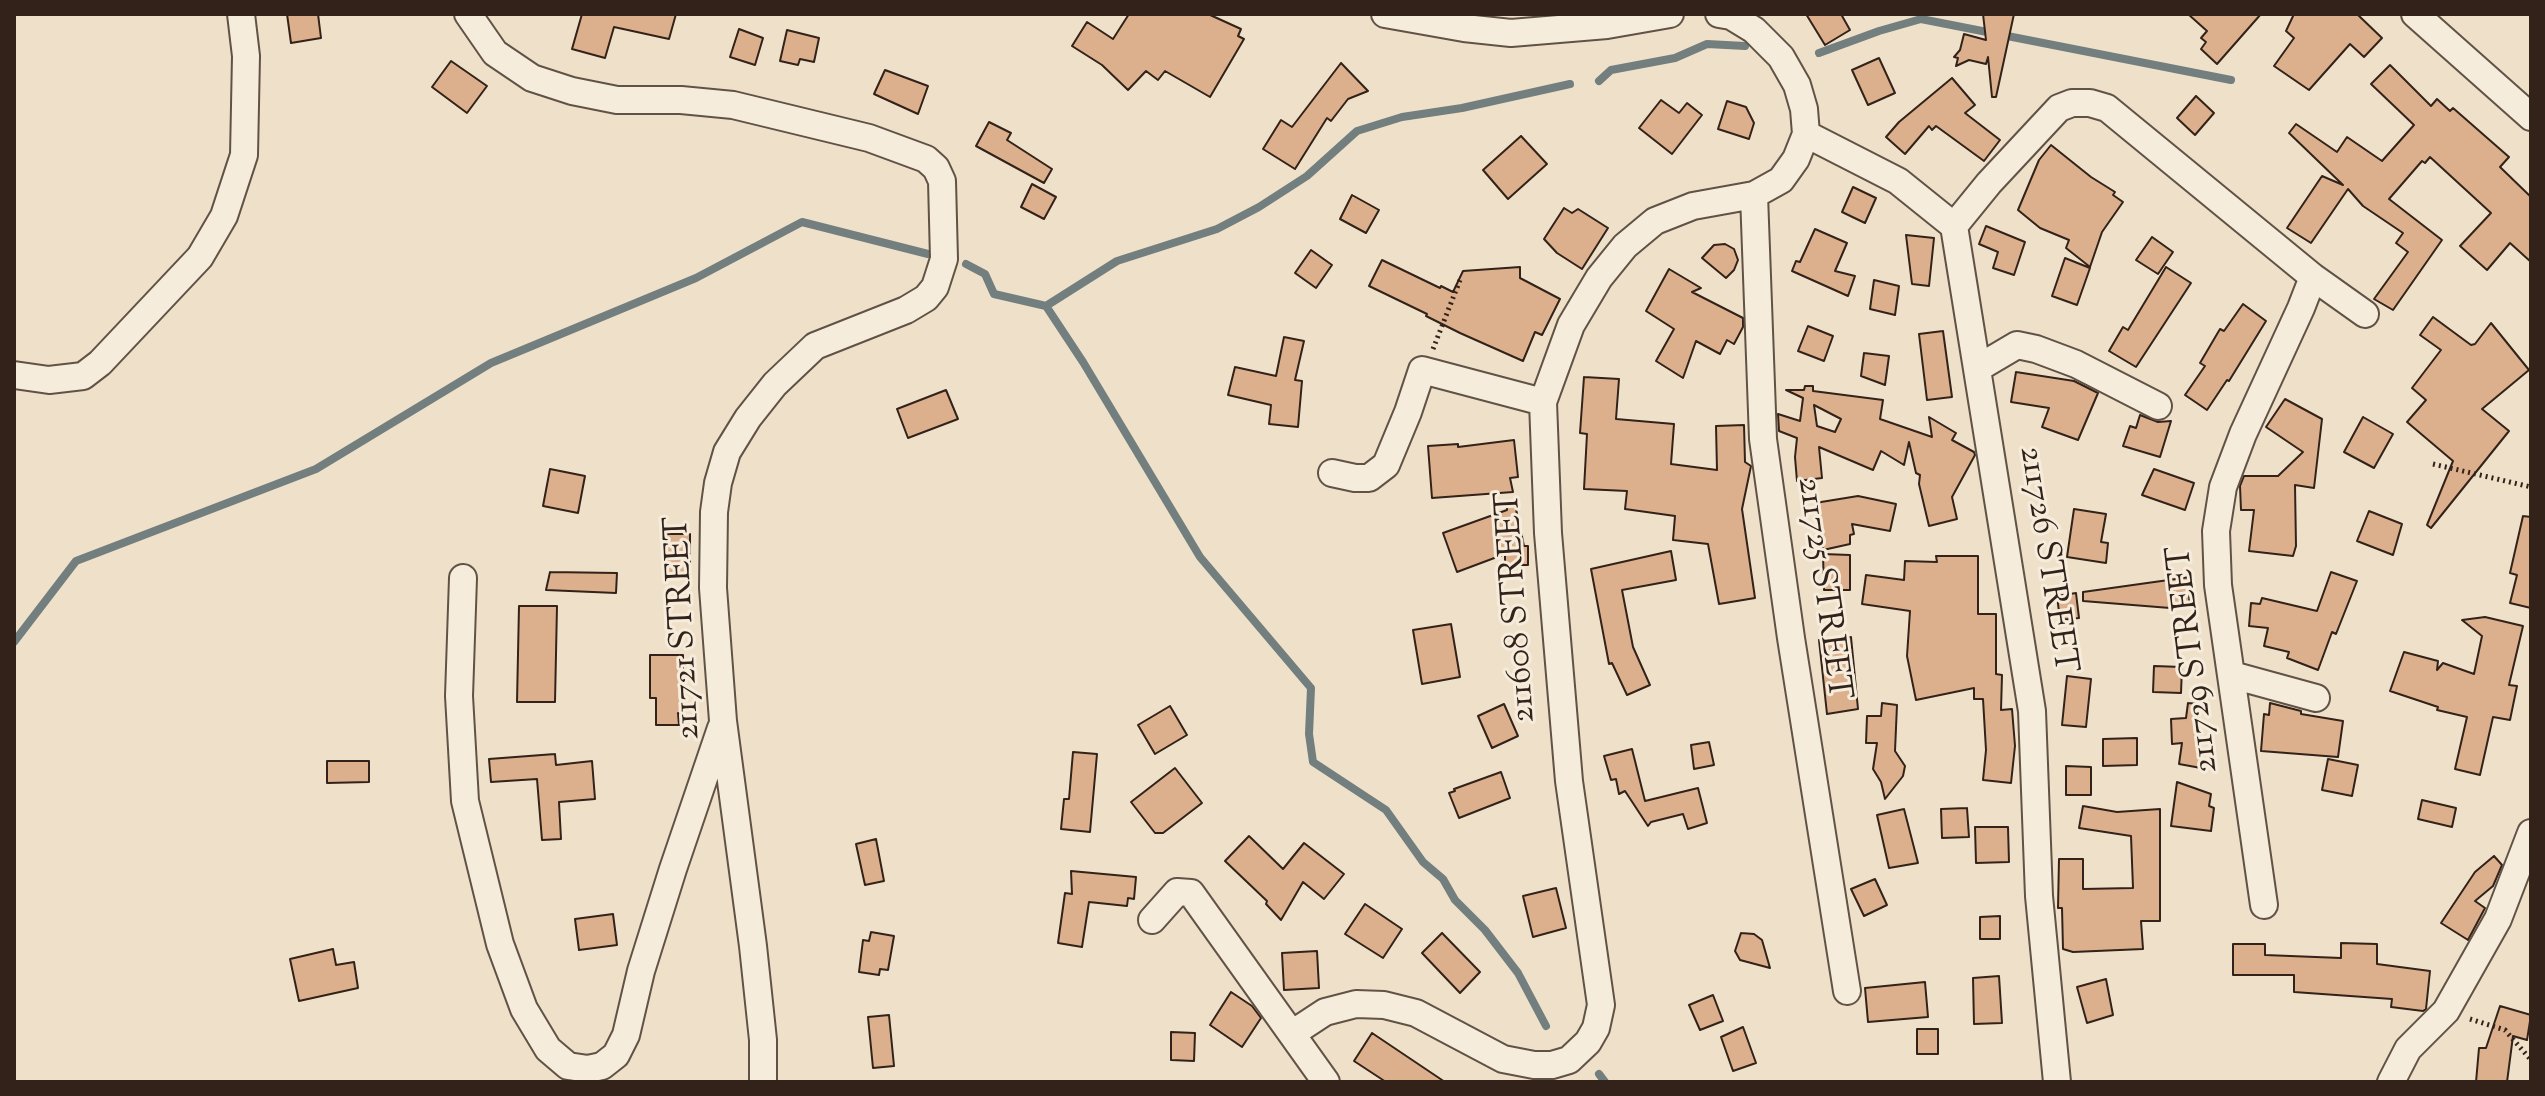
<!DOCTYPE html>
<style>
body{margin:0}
#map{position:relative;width:2545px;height:1096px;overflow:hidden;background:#efe1c9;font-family:"Sorts Mill Goudy",serif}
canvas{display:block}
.frame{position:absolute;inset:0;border:16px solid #32221a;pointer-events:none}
</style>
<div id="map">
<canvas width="2545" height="1096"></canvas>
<div class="frame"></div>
</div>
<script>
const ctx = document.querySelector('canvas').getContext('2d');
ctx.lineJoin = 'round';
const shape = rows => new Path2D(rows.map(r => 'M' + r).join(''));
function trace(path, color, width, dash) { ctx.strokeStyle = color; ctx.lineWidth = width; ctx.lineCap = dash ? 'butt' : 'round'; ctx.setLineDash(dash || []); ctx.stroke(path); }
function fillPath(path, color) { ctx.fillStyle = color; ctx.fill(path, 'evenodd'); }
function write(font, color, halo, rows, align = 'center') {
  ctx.font = font + ' "Sorts Mill Goudy",serif'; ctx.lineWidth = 6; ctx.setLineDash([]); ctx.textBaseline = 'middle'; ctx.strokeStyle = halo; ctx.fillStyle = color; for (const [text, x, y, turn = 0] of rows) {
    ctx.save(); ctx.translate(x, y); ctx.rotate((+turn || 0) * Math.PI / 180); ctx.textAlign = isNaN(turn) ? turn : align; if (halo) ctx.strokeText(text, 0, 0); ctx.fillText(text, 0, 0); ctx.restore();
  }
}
const stream = shape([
 [1819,53,1879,31,1921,19,2231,80],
 [1599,81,1611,70,1675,58,1707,44,1745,46],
 [966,264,985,274,994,294,1046,306,1083,362,1200,557,1311,688,1309,734,1313,762,1386,810,1423,862,1443,879,1455,900,1485,930,1518,973,1546,1026],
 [1046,306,1117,261,1217,229,1259,207,1307,176,1357,131,1402,117,1462,108,1570,84],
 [14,642,76,561,316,469,491,363,696,278,802,222,928,254],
 [1599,1074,1605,1082]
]);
const building = shape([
 [287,14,318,14,321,38,291,43,287,14],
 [582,14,676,14,669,39,614,27,605,58,572,49,582,14],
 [1129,14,1208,14,1241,29,1238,36,1244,39,1210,97,1165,71,1158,80,1146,71,1128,90,1102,65,1072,46,1087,22,1113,39,1129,14],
 [1806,14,1841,14,1850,30,1825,45,1806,14],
 [1983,14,2014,14,1996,97,1992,97,1988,57,1986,64,1969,60,1956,66,1958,58,1954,57,1960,50,1964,34,1986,40,1983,14],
 [2188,14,2261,14,2217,64,2201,49,2206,42,2201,38,2207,31,2188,14],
 [2294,14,2357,14,2382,38,2364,57,2350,44,2309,90,2274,66,2294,38,2286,31,2294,14],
 [739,29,763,38,755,65,730,57,739,29],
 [787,30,819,38,814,62,800,59,798,65,780,61,787,30],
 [1879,58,1895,93,1868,105,1852,70,1879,58],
 [451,61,487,86,467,113,432,87,451,61],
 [1341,63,1368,91,1348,99,1331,121,1327,118,1295,169,1263,149,1281,120,1292,127,1341,63],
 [2390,65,2431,106,2437,99,2450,111,2453,108,2509,157,2500,167,2531,197,2531,262,2510,243,2487,270,2460,246,2491,213,2430,157,2425,163,2422,161,2389,199,2442,240,2393,310,2374,299,2408,252,2396,243,2403,233,2363,206,2348,189,2311,243,2287,228,2322,176,2343,185,2289,133,2296,124,2337,152,2347,137,2382,161,2414,125,2371,84,2390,65],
 [885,70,928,86,918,114,874,94,885,70],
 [1952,78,1975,105,1965,113,2000,140,1984,161,1936,126,1932,130,1929,126,1905,154,1886,137,1899,122,1952,78],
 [2196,96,2214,113,2195,135,2177,118,2196,96],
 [1661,100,1679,113,1687,103,1702,115,1672,154,1639,128,1661,100],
 [1727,101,1746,107,1754,123,1749,139,1718,129,1727,101],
 [989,122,1011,133,1007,140,1052,169,1044,183,976,146,989,122],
 [1521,136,1547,164,1508,199,1483,170,1521,136],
 [2051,145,2091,177,2115,192,2113,195,2123,202,2102,232,2090,267,2066,248,2069,240,2040,228,2018,210,2039,160,2051,145],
 [1032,184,1056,197,1044,219,1021,207,1032,184],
 [1853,187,1876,198,1865,223,1842,212,1853,187],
 [1352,195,1379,210,1366,233,1340,219,1352,195],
 [1564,208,1572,213,1578,209,1608,228,1582,269,1557,253,1544,239,1564,208],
 [1986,226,2025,242,2014,275,1993,268,1998,252,1979,244,1986,226],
 [1815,229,1847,243,1835,271,1855,276,1848,296,1792,271,1796,261,1800,262,1815,229],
 [1906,235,1934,238,1929,286,1912,284,1906,235],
 [2152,237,2173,252,2158,274,2136,260,2152,237],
 [1725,244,1734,249,1738,260,1734,270,1726,278,1702,258,1714,245,1725,244],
 [1311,250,1332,265,1316,288,1295,273,1311,250],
 [2065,258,2090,268,2077,305,2052,296,2065,258],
 [1382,260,1440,288,1441,286,1453,292,1463,271,1520,267,1520,278,1560,299,1542,335,1535,332,1523,361,1460,333,1426,316,1427,314,1369,286,1382,260],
 [2166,267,2191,283,2136,367,2109,351,2123,327,2128,330,2166,267],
 [1669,269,1701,288,1692,292,1743,318,1743,327,1734,344,1727,340,1720,354,1696,341,1683,378,1656,361,1674,329,1646,311,1669,269],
 [1874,280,1899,286,1895,315,1870,309,1874,280],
 [2243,304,2266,321,2229,381,2227,380,2207,410,2185,395,2205,366,2200,363,2220,329,2224,331,2243,304],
 [2433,317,2471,345,2475,344,2491,323,2529,370,2482,409,2509,431,2431,528,2427,525,2453,461,2407,422,2426,400,2412,388,2441,350,2420,335,2433,317],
 [1808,326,1833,336,1824,361,1798,351,1808,326],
 [1943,331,1952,397,1927,400,1919,334,1943,331],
 [1284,337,1304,341,1295,380,1302,381,1298,427,1269,424,1271,405,1228,395,1235,367,1276,376,1284,337],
 [1864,353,1889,356,1885,385,1861,376,1864,353],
 [2016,372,2074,381,2098,393,2078,440,2042,427,2049,408,2011,402,2016,372],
 [1584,377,1619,379,1616,419,1674,424,1671,464,1717,470,1716,426,1744,425,1745,462,1751,466,1742,509,1755,598,1719,604,1708,544,1673,540,1675,516,1625,509,1627,491,1584,489,1587,434,1580,433,1584,377],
 [1805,386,1813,386,1813,391,1883,400,1880,419,1932,437,1929,417,1956,433,1952,440,1974,452,1975,455,1952,497,1957,519,1929,526,1919,484,1920,475,1916,473,1909,442,1904,465,1881,451,1873,470,1819,447,1822,478,1797,481,1795,457,1797,438,1779,431,1778,414,1800,421,1803,398,1786,390,1804,390,1805,386],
 [1814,405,1841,419,1835,432,1817,426,1814,405],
 [946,390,958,419,908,438,897,409,946,390],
 [2285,399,2322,419,2314,488,2295,485,2296,546,2293,556,2249,551,2254,510,2241,510,2240,486,2244,476,2278,476,2303,452,2266,427,2285,399],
 [2140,415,2158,422,2171,421,2160,457,2123,446,2130,426,2136,428,2140,415],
 [2363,417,2393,434,2374,468,2344,452,2363,417],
 [1514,440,1518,477,1510,478,1513,492,1432,498,1428,446,1458,444,1458,447,1514,440],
 [550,469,585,476,578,513,543,506,550,469],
 [2154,469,2194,483,2185,510,2142,495,2154,469],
 [1858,496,1896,504,1890,531,1852,524,1854,534,1850,535,1850,544,1823,550,1815,503,1858,496],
 [1514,500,1524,546,1528,546,1528,565,1505,565,1505,554,1457,572,1443,533,1507,510,1507,501,1514,500],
 [2074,509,2106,514,2101,542,2108,543,2106,563,2067,557,2074,509],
 [2369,511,2402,524,2393,555,2357,541,2369,511],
 [2523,516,2531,517,2531,608,2510,603,2517,575,2510,573,2523,516],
 [664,534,690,534,690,575,664,575,664,534],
 [1671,551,1676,580,1622,590,1633,647,1650,685,1627,695,1612,663,1609,664,1591,569,1671,551],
 [1823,554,1850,555,1850,590,1824,590,1823,554],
 [1936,556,1978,556,1978,614,1996,614,1996,674,2002,675,2001,710,2012,709,2015,746,2011,783,1983,780,1986,750,1983,699,1974,699,1974,688,1916,700,1907,656,1910,611,1862,604,1866,575,1904,580,1905,561,1937,562,1936,556],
 [550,572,617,573,616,593,546,590,550,572],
 [2331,572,2357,581,2336,634,2332,632,2318,670,2287,658,2289,652,2264,646,2268,628,2249,626,2251,603,2260,604,2262,598,2317,611,2331,572],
 [2190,577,2189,605,2171,604,2170,608,2083,601,2083,592,2190,577],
 [2076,593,2079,618,2060,620,2057,596,2076,593],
 [519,606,557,606,555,702,517,702,519,606],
 [2485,617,2523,626,2509,685,2517,686,2510,720,2493,717,2480,775,2455,769,2467,717,2437,710,2438,707,2390,691,2404,652,2438,661,2437,670,2443,663,2474,674,2482,636,2462,620,2485,617],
 [1451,624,1460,677,1422,684,1413,630,1451,624],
 [1851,637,1858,709,1827,714,1819,640,1851,637],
 [650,655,683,655,683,713,678,713,679,725,656,725,656,698,650,698,650,655],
 [2154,666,2182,667,2181,693,2153,692,2154,666],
 [2067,676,2091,679,2086,727,2062,725,2067,676],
 [1882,703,1897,705,1895,751,1905,766,1903,776,1885,799,1881,782,1873,769,1877,743,1866,743,1867,716,1881,716,1882,703],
 [2188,703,2198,704,2201,768,2179,764,2182,743,2172,744,2171,719,2186,718,2188,703],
 [2270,703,2301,711,2301,714,2343,721,2338,757,2261,751,2264,714,2269,715,2270,703],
 [1504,704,1518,736,1492,748,1478,716,1504,704],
 [1170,706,1187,735,1155,754,1138,725,1170,706],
 [2137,738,2137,765,2103,766,2103,739,2137,738],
 [1709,742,1714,765,1694,769,1691,745,1709,742],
 [1632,749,1645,801,1698,788,1707,823,1688,829,1683,814,1651,822,1648,826,1625,791,1619,794,1616,779,1611,780,1604,756,1632,749],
 [1073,752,1097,754,1090,832,1061,829,1064,799,1069,799,1073,752],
 [555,754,556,765,592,761,595,799,559,802,561,839,542,840,537,779,491,782,489,759,555,754],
 [2328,759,2358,765,2352,796,2322,790,2328,759],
 [327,761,369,761,369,782,327,783,327,761],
 [2066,766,2091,767,2091,795,2066,795,2066,766],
 [1175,768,1202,803,1163,833,1155,833,1131,802,1175,768],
 [1501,772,1510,798,1459,818,1449,793,1455,791,1454,789,1501,772],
 [2177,782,2211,794,2209,806,2214,808,2211,831,2171,826,2177,782],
 [2422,800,2456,808,2452,827,2418,819,2422,800],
 [2083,806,2117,812,2160,809,2160,921,2141,921,2143,949,2073,952,2063,949,2062,908,2058,908,2059,859,2083,859,2083,889,2133,888,2131,836,2079,828,2083,806],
 [1967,808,1969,837,1942,838,1941,809,1967,808],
 [1904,809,1918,863,1889,868,1877,815,1904,809],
 [1975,827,2008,827,2009,862,1976,863,1975,827],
 [1249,836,1283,869,1304,843,1344,874,1324,899,1303,882,1281,920,1266,904,1267,901,1225,861,1249,836],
 [876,839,884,881,865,885,856,844,876,839],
 [2494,856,2502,865,2493,886,2475,901,2485,908,2468,940,2441,923,2475,872,2494,856],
 [1071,871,1136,877,1134,899,1128,898,1127,906,1089,902,1082,947,1058,943,1065,893,1072,894,1071,871],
 [1875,879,1887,905,1864,916,1851,889,1875,879],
 [1556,888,1566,928,1533,937,1523,896,1556,888],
 [1365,904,1402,929,1383,958,1345,934,1365,904],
 [613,914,617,945,579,950,575,919,613,914],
 [2000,916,2000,939,1980,939,1980,917,2000,916],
 [871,932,894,936,888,970,880,969,879,975,859,972,863,940,869,941,871,932],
 [1442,933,1480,972,1460,993,1422,953,1442,933],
 [1741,933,1754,934,1762,940,1770,968,1740,960,1735,951,1741,933],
 [2341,943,2377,944,2377,964,2430,971,2426,1009,2423,1011,2391,1007,2392,999,2294,992,2294,975,2233,975,2233,944,2265,944,2265,955,2341,958,2341,943],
 [333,949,336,965,354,962,358,988,299,1001,290,959,333,949],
 [1317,951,1319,988,1284,990,1282,953,1317,951],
 [1999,976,2002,1023,1974,1024,1973,978,1999,976],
 [2106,979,2113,1015,2087,1023,2077,987,2106,979],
 [1925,982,1928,1017,1868,1022,1865,988,1925,982],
 [1231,992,1252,1006,1261,1018,1242,1047,1210,1025,1231,992],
 [1713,995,1723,1021,1700,1030,1689,1005,1713,995],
 [2500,1006,2531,1015,2527,1040,2513,1036,2507,1082,2476,1082,2479,1048,2486,1048,2500,1006],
 [889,1015,894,1066,873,1068,868,1017,889,1015],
 [1743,1027,1756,1063,1733,1071,1721,1037,1743,1027],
 [1917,1029,1938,1029,1938,1054,1917,1054,1917,1029],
 [1171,1032,1195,1033,1194,1061,1171,1060,1171,1032],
 [1372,1033,1445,1082,1386,1082,1354,1061,1372,1033]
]);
const path = shape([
 [1433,349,1460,280],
 [2433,464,2531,487],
 [2470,1019,2505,1030,2531,1060]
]);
const minor = shape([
 [468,14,495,53,532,78,572,91,617,100,681,100,733,105,869,138,926,159,936,168,942,181,944,259,935,287,926,298,906,310,815,346,775,384,748,418,727,452,718,483,714,512,713,588,723,721,753,946,763,1040,763,1082],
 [1385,14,1464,28,1511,33,1607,25,1670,14],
 [2415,14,2531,117],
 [1806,134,1898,181,1954,226,2032,711,2039,896,2057,1082],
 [1754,195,1763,439,1791,638,1847,991],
 [1954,226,1989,183,2059,108,2072,103,2090,103,2107,108,2313,277,2365,314],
 [1978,368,2017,345,2036,349,2076,364,2158,406],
 [14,375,49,380,83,376,100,363,200,257,224,216,244,155,246,56,241,14],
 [1332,473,1355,478,1369,478,1386,465,1408,412,1422,370,1543,402],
 [463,578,459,696,465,801,500,944,524,1009,548,1049,568,1066,588,1069,602,1066,616,1055,626,1035,641,971,673,869,721,728],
 [2232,675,2316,698],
 [2264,905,2218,585,2216,531,2223,487,2243,434,2301,308,2313,277],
 [1152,920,1177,892,1191,893,1326,1082],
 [1293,1033,1325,1012,1356,1004,1384,1005,1416,1013,1503,1059,1534,1065,1552,1065,1569,1060,1588,1042,1596,1028,1601,1005,1569,781,1548,533,1543,402,1571,325,1599,278,1625,246,1655,221,1693,206,1754,195,1781,180,1796,159,1806,134,1804,109,1797,85,1781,57,1754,30,1731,16,1719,14],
 [2391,1082,2408,1049,2446,1011,2498,919,2531,833]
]);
const streetNames = [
 ["211726 STREET",2045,560,81],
 ["211725 STREET",1821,589,82],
 ["211608 STREET",1519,607,-94],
 ["211721 STREET",686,628,-93],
 ["211729 STREET",2196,659,-97]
];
trace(stream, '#737e7e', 8);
fillPath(building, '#ddb08d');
trace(building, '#32221a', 2);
trace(minor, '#615246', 30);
trace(path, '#32221a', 5, [2, 4]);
trace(minor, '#f5ecdc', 26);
write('34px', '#32221a', '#f5ecdc', streetNames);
</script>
